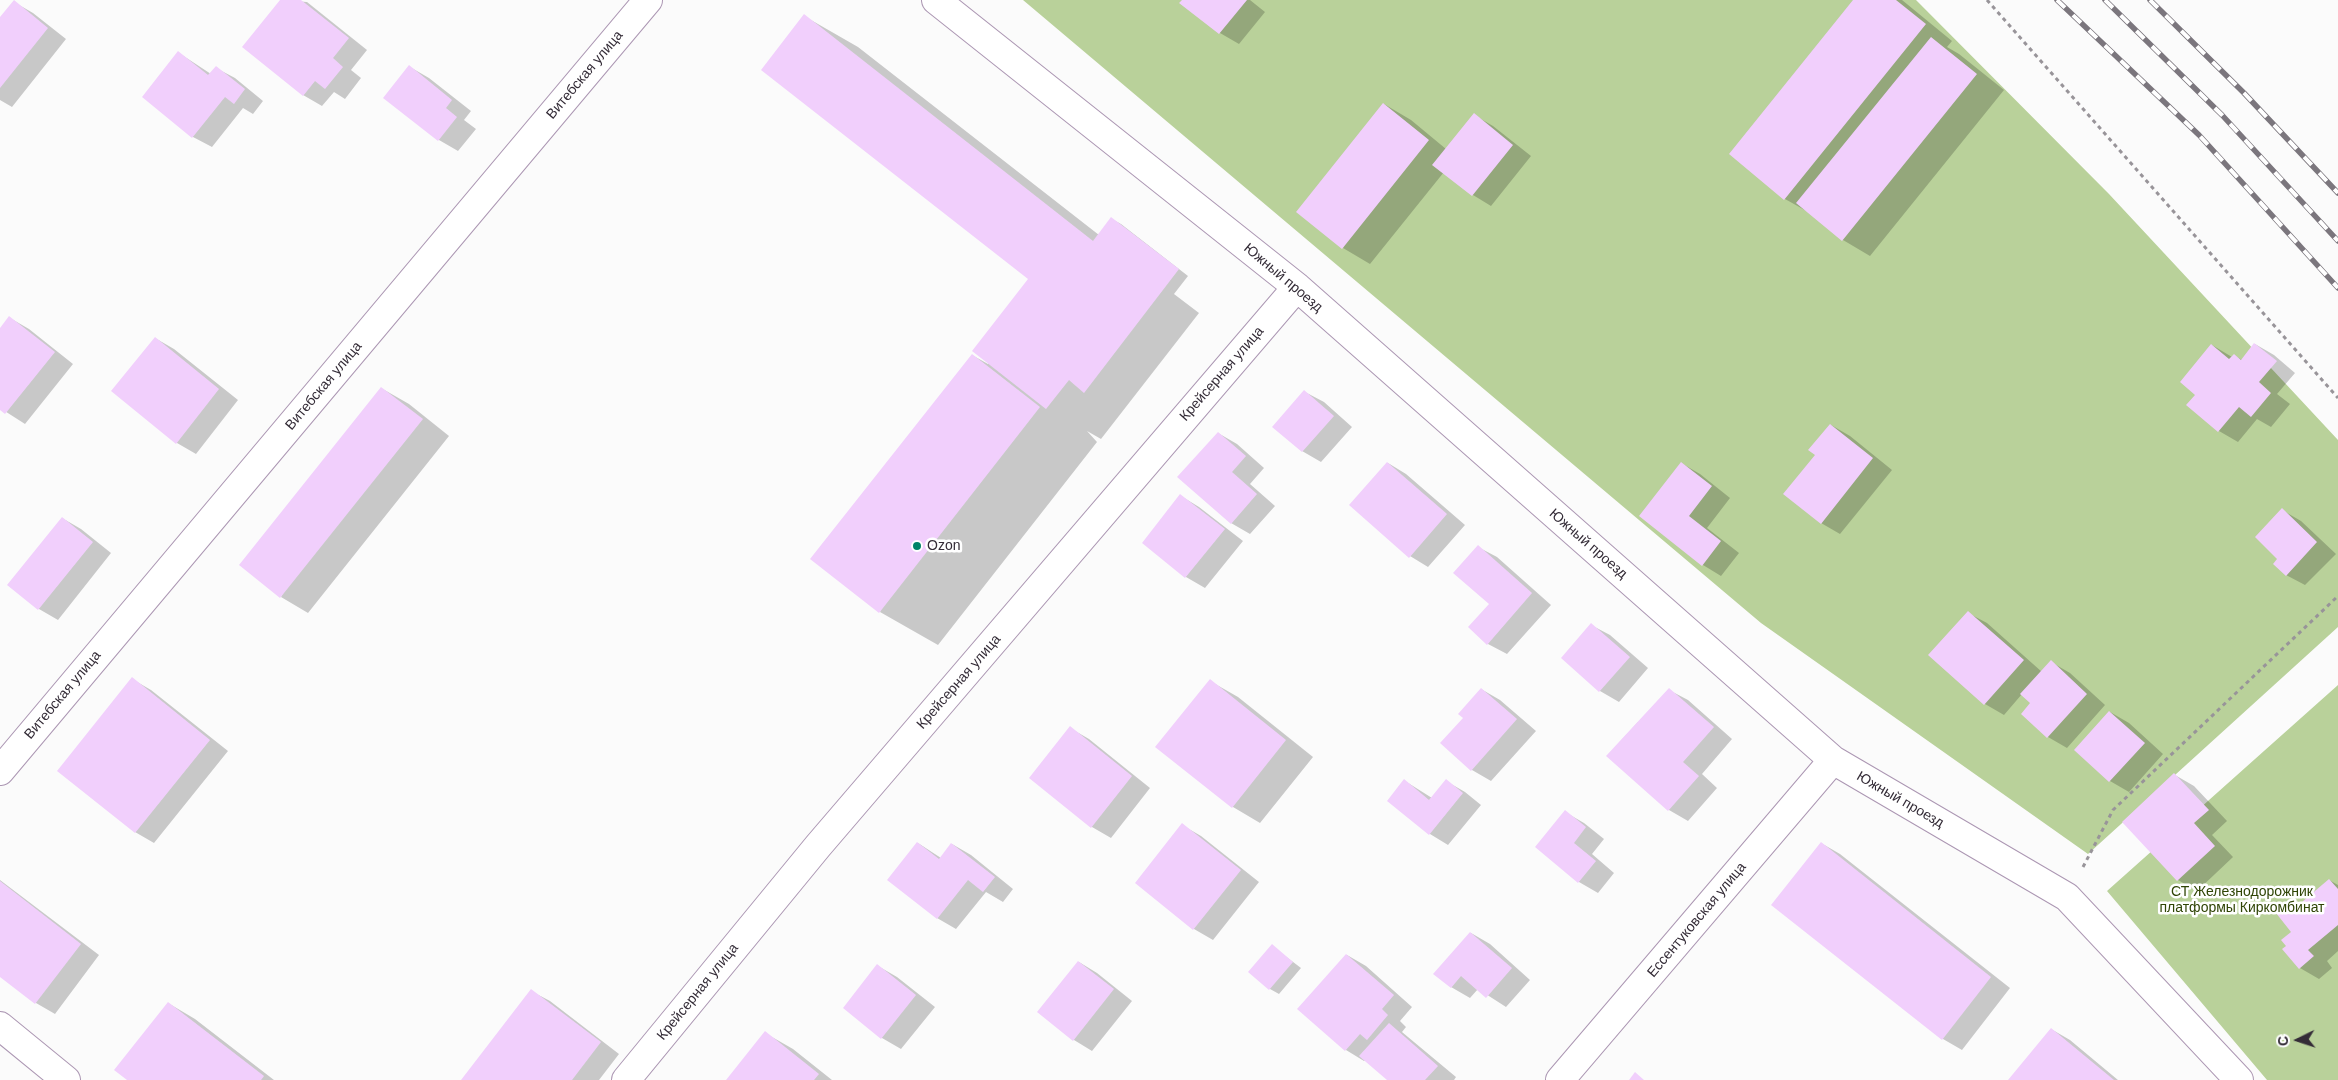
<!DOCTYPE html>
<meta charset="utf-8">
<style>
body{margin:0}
#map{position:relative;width:2338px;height:1080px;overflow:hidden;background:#fbfbfb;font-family:Helvetica,sans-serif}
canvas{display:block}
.north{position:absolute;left:2273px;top:1015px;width:50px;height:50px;-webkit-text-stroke:4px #fff;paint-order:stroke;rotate:266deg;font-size:14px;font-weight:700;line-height:20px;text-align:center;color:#342c37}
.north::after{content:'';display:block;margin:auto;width:18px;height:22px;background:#342c37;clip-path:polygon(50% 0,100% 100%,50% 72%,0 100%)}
</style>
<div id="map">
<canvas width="2338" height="1080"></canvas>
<div class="north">С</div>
</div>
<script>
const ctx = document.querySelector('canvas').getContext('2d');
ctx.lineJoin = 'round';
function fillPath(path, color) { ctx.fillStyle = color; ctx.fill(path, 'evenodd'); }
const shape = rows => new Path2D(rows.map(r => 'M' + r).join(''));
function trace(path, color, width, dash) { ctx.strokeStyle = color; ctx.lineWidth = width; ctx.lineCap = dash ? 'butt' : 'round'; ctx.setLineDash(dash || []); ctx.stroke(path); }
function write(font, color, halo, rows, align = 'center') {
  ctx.font = font + ' Helvetica,sans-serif'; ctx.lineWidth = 5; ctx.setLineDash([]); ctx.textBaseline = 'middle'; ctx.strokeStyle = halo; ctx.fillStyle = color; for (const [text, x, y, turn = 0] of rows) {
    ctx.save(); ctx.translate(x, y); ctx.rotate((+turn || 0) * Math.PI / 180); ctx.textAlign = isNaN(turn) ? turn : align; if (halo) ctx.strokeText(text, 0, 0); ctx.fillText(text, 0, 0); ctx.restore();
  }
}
const green = shape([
 [1023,0,1916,0,2109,194,2338,440,2338,627,2088,854,1761,623],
 [2338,685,2338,1080,2267,1080,2107,891]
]);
const shadow = shape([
 [281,0,307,2,367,50,351,70,361,78,345,99,334,92,322,106,303,95],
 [1183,0,1250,0,1265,12,1239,44,1220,33,1181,3],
 [1854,0,1902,0,1952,41,1947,47,1959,54,2004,90,1870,256,1843,240,1810,213,1785,199,1730,154],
 [14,2,33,13,66,39,12,107,0,100,0,19],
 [804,16,858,47,1099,235,1112,219,1121,224,1188,276,1174,294,1199,313,1101,439,1087,431,1097,442,938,645,880,612,972,355,988,364,1030,279],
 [179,53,211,74,216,68,235,78,263,101,253,114,243,108,212,147,193,137],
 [410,67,429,78,471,111,464,120,476,129,458,151,439,140,385,97],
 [1384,104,1411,120,1446,149,1474,115,1493,126,1531,156,1491,206,1473,195,1444,172,1370,264,1343,248],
 [10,318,29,329,73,364,25,424,0,408,0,330],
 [155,338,174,349,238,400,196,454,177,443],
 [2255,344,2274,355,2295,373,2277,394,2290,404,2271,427,2257,419,2238,442,2219,431,2188,405,2197,394,2212,345,2232,357,2234,355,2242,360],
 [381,388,409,404,449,436,308,613,281,597],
 [1305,392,1324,402,1352,427,1321,462,1302,451],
 [1831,425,1850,436,1892,470,1840,534,1821,523,1816,455],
 [1218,433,1237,444,1264,468,1250,484,1275,506,1250,534,1231,523],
 [1388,463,1406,474,1465,525,1428,567,1410,556],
 [1681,463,1700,474,1730,498,1707,528,1739,553,1721,576,1703,565,1641,516],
 [1181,496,1199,507,1243,541,1205,588,1186,577,1144,543],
 [2282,510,2301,521,2336,554,2305,585,2286,575,2278,559],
 [62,518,81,529,111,553,58,620,39,609,9,585],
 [1478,547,1497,557,1551,605,1507,654,1488,644,1490,604],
 [1968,613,1987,623,2042,672,2051,662,2070,673,2105,705,2067,748,2048,737,2032,703,2022,694,2004,715,1985,704,1930,655],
 [1591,625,1610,635,1648,668,1619,702,1600,691],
 [132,679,151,690,228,751,154,843,135,832],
 [1210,681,1238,697,1313,757,1260,823,1233,807],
 [1481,689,1500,700,1536,731,1491,781,1472,770,1442,743,1464,718],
 [1669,690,1688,700,1732,739,1702,774,1717,788,1688,821,1669,810,1607,756,1638,722,1640,723],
 [2110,712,2129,723,2163,754,2129,792,2110,781,2075,750],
 [1070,728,1089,739,1150,788,1111,838,1092,827,1030,778],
 [2175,775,2194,786,2227,821,2212,835,2233,857,2197,891,2178,880,2124,822],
 [1405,781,1432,798,1446,781,1465,792,1481,805,1448,845,1430,834],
 [1565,812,1584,823,1604,839,1592,854,1614,873,1598,893,1579,882,1536,847],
 [1182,825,1201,836,1259,882,1213,940,1194,929,1136,883],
 [918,843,941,858,952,844,971,855,1013,889,1003,902,986,892,956,929,937,918],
 [1821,843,1840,854,2010,988,1962,1050,1943,1039,1773,905],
 [0,880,99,955,55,1014,36,1003,0,976],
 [2329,880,2338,885,2338,951,2327,961,2332,968,2319,979,2300,968,2288,946,2293,932,2290,903,2298,907],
 [1471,933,1490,944,1530,980,1506,1007,1478,989,1470,998,1451,987],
 [1272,946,1301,968,1279,994,1270,989],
 [1347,955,1366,966,1412,1007,1400,1021,1406,1027,1402,1032,1456,1077,1454,1080,1389,1080,1366,1060,1364,1061,1346,1050],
 [1079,962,1097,973,1132,1001,1092,1051,1074,1040],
 [878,966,897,977,935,1007,901,1049,882,1038,844,1008],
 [531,991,550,1001,619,1054,599,1080,463,1080],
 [168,1003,195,1019,274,1080,129,1080],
 [2051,1029,2070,1040,2118,1080,2010,1080],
 [765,1033,793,1049,832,1080,728,1080]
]);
const building = shape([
 [14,0,48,28,0,88,0,17],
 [280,0,301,0,349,38,333,58,343,67,325,89,315,81,303,96,242,47],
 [1182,0,1247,0,1219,34,1179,3],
 [1853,0,1896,0,1926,24,1784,200,1729,154],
 [804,14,1093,241,1111,217,1179,269,1084,393,1069,380,1046,409,972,351,1028,279,761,70],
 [1931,37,1977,74,1842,241,1796,203],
 [178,51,208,75,216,66,245,89,234,104,225,97,192,138,142,97],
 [409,65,452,100,446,108,457,117,438,141,383,98],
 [1383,103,1429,140,1342,249,1296,212],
 [1474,113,1513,145,1472,196,1432,165],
 [9,316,55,352,5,414,0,410,0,328],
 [155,337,219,389,176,444,111,391],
 [2254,343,2277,361,2259,382,2271,393,2251,417,2239,407,2218,432,2186,405,2195,395,2180,382,2211,344,2229,359,2234,354,2241,360],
 [972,354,1040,407,879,613,810,559],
 [381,387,423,419,280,598,239,565],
 [1304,390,1334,416,1302,452,1272,427],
 [1830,424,1873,458,1821,524,1783,494,1815,455,1808,450],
 [1218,432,1246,456,1232,472,1257,494,1231,524,1177,477],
 [1387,462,1447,514,1409,558,1349,505],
 [1681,462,1712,486,1689,516,1721,541,1702,566,1639,516],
 [1180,494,1225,529,1185,578,1142,543],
 [2282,508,2317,542,2286,576,2273,564,2277,559,2255,537],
 [62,517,93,542,38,610,7,585],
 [1478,545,1532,593,1487,645,1468,627,1489,604,1453,573],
 [1968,611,2024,660,1984,705,1928,655],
 [1591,623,1630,657,1599,692,1561,658],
 [2051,660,2087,694,2047,738,2021,714,2030,703,2020,694],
 [132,677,210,740,135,833,57,771],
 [1210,679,1286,740,1232,808,1155,747],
 [1481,688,1517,719,1471,771,1440,743,1463,718,1458,714],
 [1669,688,1714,727,1683,762,1699,776,1668,811,1606,756],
 [2109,711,2145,743,2109,782,2074,750],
 [1070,726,1132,776,1091,828,1029,778],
 [2174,773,2209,810,2194,823,2215,846,2177,881,2122,822],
 [1404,779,1429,800,1446,779,1463,793,1429,835,1387,801],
 [1565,810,1586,827,1574,843,1596,861,1578,883,1535,847],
 [1182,823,1241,870,1193,930,1135,883],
 [917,842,939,859,951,843,995,877,983,892,968,880,937,919,887,880],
 [1821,842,1991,977,1942,1040,1771,905],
 [2329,879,2338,889,2338,925,2308,950,2314,956,2299,969,2282,949,2286,946,2281,940,2291,932,2276,913,2290,901,2295,908],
 [0,881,81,944,35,1004,0,977],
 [1470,932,1512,968,1486,998,1461,976,1451,988,1433,974],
 [1272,944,1293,962,1269,990,1248,972],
 [1346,954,1394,995,1382,1009,1388,1015,1367,1040,1360,1034,1345,1051,1297,1009],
 [1078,961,1114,989,1073,1041,1037,1012],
 [877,964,916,995,881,1039,843,1008],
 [531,989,601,1042,572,1080,461,1080],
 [168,1002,264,1076,261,1080,127,1080,114,1070],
 [1389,1023,1438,1066,1425,1080,1387,1080,1359,1056],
 [2051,1028,2114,1080,2008,1080],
 [765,1031,819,1074,814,1080,726,1080],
 [1635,1072,1644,1080,1629,1080]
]);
const path = shape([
 [1987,0,2338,398],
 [2083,867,2113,810,2338,596]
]);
const street = shape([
 [936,0,1297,287,1833,760,2067,897,2239,1080],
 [0,771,648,0],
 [0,1026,66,1080],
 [626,1080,818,846,1297,287],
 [1560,1080,1833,760]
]);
const rail = shape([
 [2057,0,2199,135,2338,288],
 [2105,0,2222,115,2338,241],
 [2150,0,2244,93,2338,193]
]);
const markers = [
 [917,546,5,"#008467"]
];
const streetNames = [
 ["Витебская улица",585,75,-50],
 ["Южный проезд",1283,278,40],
 ["Крейсерная улица",1222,374,-49],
 ["Витебская улица",324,386,-50],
 ["Южный проезд",1588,544,41],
 ["Крейсерная улица",959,682,-49],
 ["Витебская улица",63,695,-50],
 ["Южный проезд",1900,800,30],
 ["Ессентуковская улица",1697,920,-50],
 ["Крейсерная улица",698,992,-51]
];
const poiNames = [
 ["Ozon",927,546]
];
const parkNames = [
 ["СТ Железнодорожник",2242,892],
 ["платформы Киркомбинат",2242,908]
];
fillPath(green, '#b9d19a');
fillPath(shadow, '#0003');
fillPath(building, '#f1cffc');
trace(street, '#ac97b3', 30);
trace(path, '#989499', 3, [4, 4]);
trace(street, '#fff', 28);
trace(rail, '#7b767d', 5.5);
trace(rail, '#fff', 4, [11]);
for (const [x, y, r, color] of markers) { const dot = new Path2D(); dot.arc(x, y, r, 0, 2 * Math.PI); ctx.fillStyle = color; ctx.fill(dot); trace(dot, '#fff', 2); }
write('14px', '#342c37', '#fff', streetNames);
write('14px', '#342c37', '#fff', poiNames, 'left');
write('14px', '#2f4405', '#fff', parkNames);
</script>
